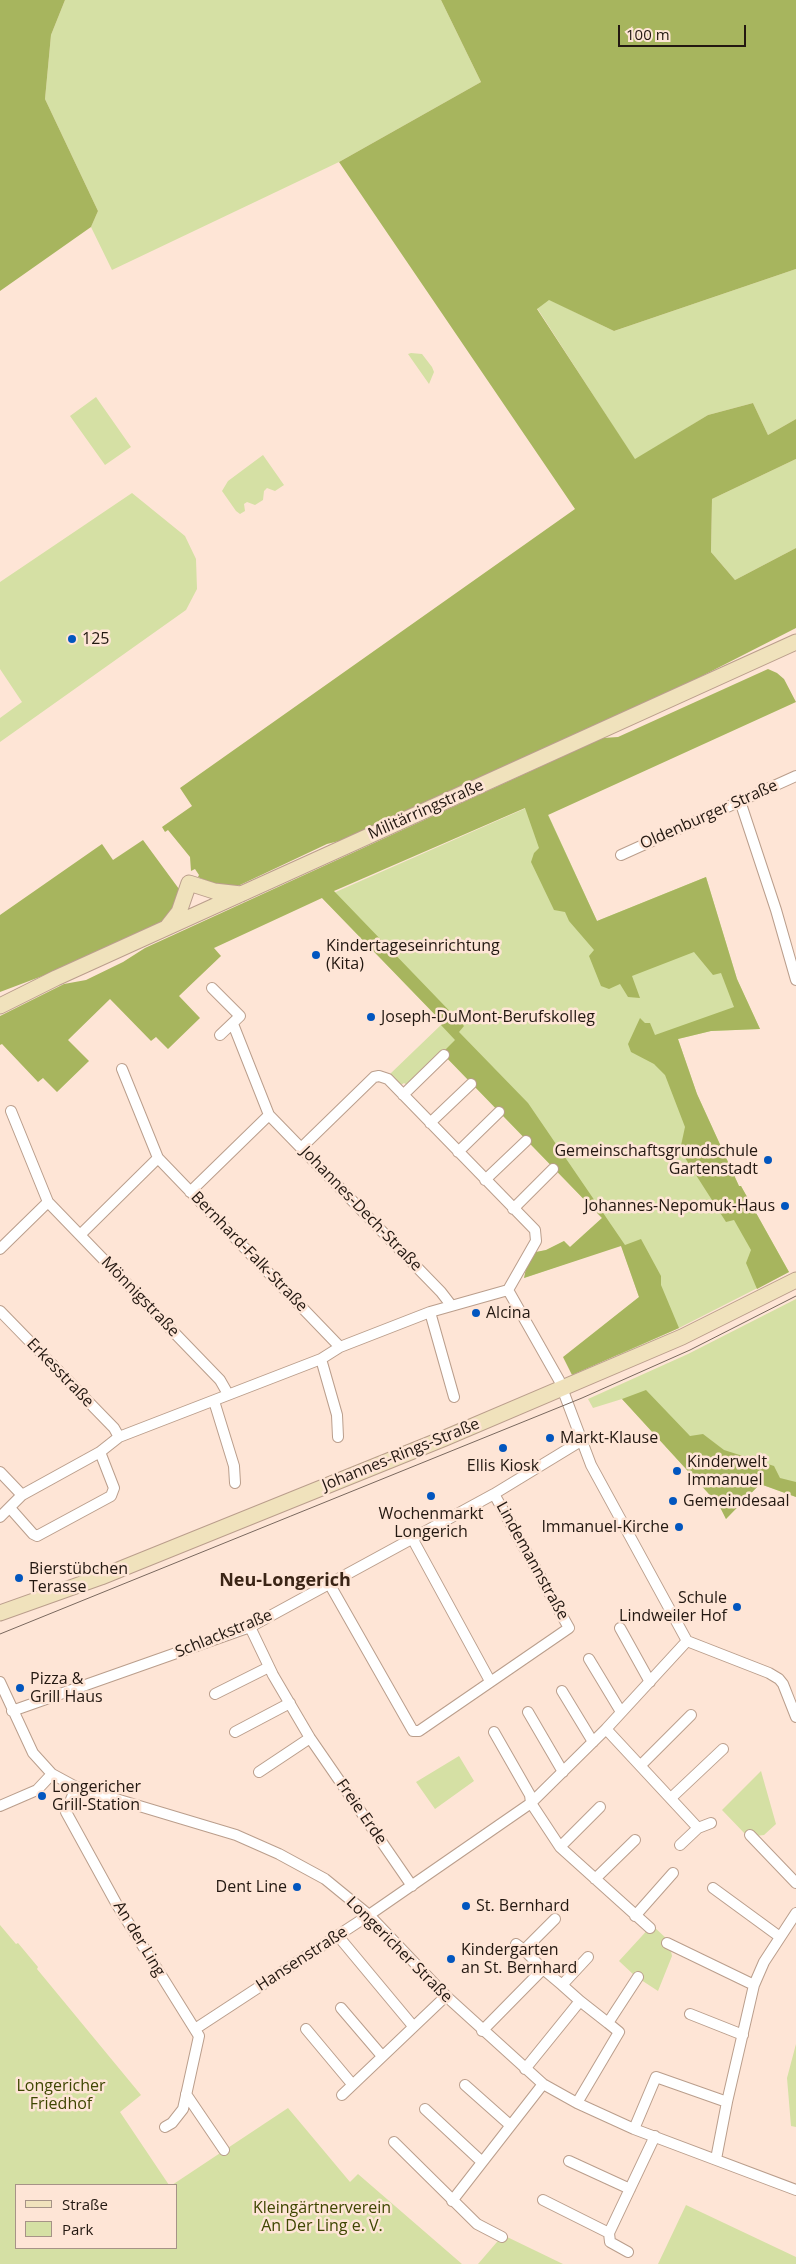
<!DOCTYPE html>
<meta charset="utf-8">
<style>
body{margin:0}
#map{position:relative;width:796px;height:2264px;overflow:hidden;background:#fee5d6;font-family:"Open Sans",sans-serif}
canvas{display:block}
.legend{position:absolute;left:15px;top:2184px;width:162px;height:65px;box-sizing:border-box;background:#fee5d6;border:1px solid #a69387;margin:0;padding:6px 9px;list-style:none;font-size:15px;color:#231811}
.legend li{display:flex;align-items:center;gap:10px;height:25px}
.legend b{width:25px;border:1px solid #a69387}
.scale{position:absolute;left:618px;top:25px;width:128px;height:22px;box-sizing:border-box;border:2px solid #231811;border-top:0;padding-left:6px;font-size:15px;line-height:18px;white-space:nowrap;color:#231811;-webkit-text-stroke:4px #fee5d6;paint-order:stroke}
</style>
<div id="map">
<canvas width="796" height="2264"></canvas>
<ul class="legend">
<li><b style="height:6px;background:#f0e2bc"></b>Straße</li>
<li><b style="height:14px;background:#d5e0a4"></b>Park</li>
</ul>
<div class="scale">100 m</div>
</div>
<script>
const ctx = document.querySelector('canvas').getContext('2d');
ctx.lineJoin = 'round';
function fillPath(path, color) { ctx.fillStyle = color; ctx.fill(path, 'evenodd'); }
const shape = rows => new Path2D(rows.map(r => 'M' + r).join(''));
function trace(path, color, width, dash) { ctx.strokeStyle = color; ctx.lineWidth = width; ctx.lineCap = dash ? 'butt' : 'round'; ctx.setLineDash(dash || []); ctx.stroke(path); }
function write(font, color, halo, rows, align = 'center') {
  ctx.font = font + ' "Open Sans",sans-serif'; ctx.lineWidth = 5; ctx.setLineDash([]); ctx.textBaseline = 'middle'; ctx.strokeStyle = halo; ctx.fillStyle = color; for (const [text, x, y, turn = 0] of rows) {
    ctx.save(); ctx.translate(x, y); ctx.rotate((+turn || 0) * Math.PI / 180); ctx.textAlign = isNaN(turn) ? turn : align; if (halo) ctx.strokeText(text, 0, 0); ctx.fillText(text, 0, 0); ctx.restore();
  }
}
const green = shape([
 [65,0,441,0,481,82,339,162,112,270,91,227,98,211,45,99,51,35],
 [796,269,796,419,768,435,753,403,708,415,635,460,537,308,548,299,614,331],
 [411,353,422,354,432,367,434,372,429,384,408,354],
 [96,397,131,447,105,465,70,416],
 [263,455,284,485,275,491,267,488,264,491,263,500,255,505,247,502,244,504,245,511,240,514,236,511,222,491,228,481],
 [796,459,796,548,735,580,711,552,712,499],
 [132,493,185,536,196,559,197,589,186,610,0,742,0,718,22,702,0,669,0,582],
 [542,801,597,921,706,877,737,979,760,1029,711,1031,678,1039,697,1094,739,1186,741,1186,789,1272,679,1328,619,1355,604,1325,639,1297,621,1245,524,1278,536,1252,546,1250,564,1241,570,1247,602,1218,441,1052,407,1085,404,1083,401,1085,390,1074,443,1023,322,898],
 [796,1299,796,1497,760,1484,726,1519,719,1505,622,1399,593,1408,588,1399,688,1354],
 [459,1756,474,1781,435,1809,416,1782],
 [761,1771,776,1824,764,1835,748,1837,722,1810],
 [0,1925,16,1944,18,1943,38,1967,37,1969,141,2095,120,2112,169,2185,16,2185,16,2248,176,2248,176,2185,172,2185,288,2108,350,2182,358,2174,462,2264,0,2264],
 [652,1925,669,1941,672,1956,658,1991,635,1976,619,1961],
 [796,2044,796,2127,791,2126,787,2078],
 [686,2205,796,2257,796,2264,658,2264],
 [503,2235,563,2264,478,2264]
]);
const forest = shape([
 [0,0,65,0,51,35,45,99,98,211,91,227,0,291],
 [441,0,796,0,796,269,614,331,549,300,537,309,635,459,708,415,753,403,768,435,796,419,796,459,712,499,711,552,735,580,796,548,796,628,700,677,347,839,327,844,240,885,223,888,198,877,199,875,195,869,191,871,190,857,168,830,165,832,162,827,192,806,180,788,575,509,339,162,481,82],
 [768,669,777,673,784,679,796,702,548,815,597,921,706,877,737,979,760,1029,711,1031,678,1039,697,1094,739,1186,741,1186,789,1272,757,1289,746,1263,751,1250,734,1220,726,1222,680,1150,685,1127,665,1075,654,1064,631,1052,628,1044,640,1018,645,1023,650,1023,655,1035,734,1007,721,973,713,975,694,952,632,976,640,998,628,997,620,984,609,989,601,986,589,956,594,950,569,921,565,912,554,910,531,862,534,853,539,848,525,808,334,891,464,1026,459,1032,528,1103,625,1245,641,1239,661,1276,661,1285,679,1328,572,1375,563,1357,639,1297,621,1246,524,1278,526,1268,536,1252,546,1250,564,1241,570,1247,602,1218,442,1053,455,1040,441,1025,443,1023,322,898,214,948,221,956,179,996,200,1018,168,1049,156,1037,151,1041,110,999,68,1040,89,1061,57,1092,43,1078,38,1082,2,1044,0,1045,0,1016,64,984,86,980,123,962,145,948,603,738,618,737],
 [143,840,179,889,182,903,166,921,61,969,0,992,0,915,102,844,113,860],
 [646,1390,690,1436,703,1434,724,1450,774,1466,780,1478,796,1482,796,1497,760,1484,726,1519,719,1505,622,1399]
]);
const street = shape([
 [740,801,776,910,796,980],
 [621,855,796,776],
 [212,988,240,1016,220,1035],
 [233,1024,269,1115],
 [122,1069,158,1158],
 [403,1095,444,1055],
 [11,1111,48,1202],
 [430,1123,471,1084],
 [301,1148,374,1077,379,1076,388,1079,535,1230,536,1241,508,1290],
 [458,1152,499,1112],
 [485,1180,526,1141],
 [190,1192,269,1115,441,1292,451,1305],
 [513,1209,553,1169],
 [80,1235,158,1158,340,1347],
 [0,1249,48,1202,220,1380,228,1394],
 [508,1290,559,1380,591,1465,687,1641,769,1673,779,1679,783,1684,796,1717],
 [0,1311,114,1428,119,1437],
 [430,1312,454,1397],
 [321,1359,337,1415,338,1437],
 [214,1401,234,1466,235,1483],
 [0,1472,22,1495],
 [10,1508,33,1534,37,1536,111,1496,114,1488,100,1452],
 [0,1517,22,1495,100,1452,119,1437,321,1359,340,1347,430,1312,508,1290],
 [412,1538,490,1681],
 [330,1585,413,1731,419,1731,569,1628,494,1494],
 [250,1627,273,1675,310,1738,412,1886],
 [620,1628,650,1682],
 [589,1659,621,1712],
 [0,1682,33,1753,52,1774,76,1787,236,1835,279,1854,325,1879,369,1915,446,1996,543,2084,577,2103,634,2129,796,2190],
 [562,1691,593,1742],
 [215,1694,269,1667],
 [12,1711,250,1627,494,1494,581,1441],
 [528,1712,563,1772],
 [606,1729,698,1828],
 [235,1732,290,1703],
 [494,1732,530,1795,531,1803,560,1847,650,1928],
 [641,1765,691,1715],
 [259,1772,310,1738],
 [76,1787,66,1812,116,1903,199,2036,183,2109,172,2123,165,2127],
 [671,1798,723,1749],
 [0,1806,37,1790,52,1774],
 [750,1835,796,1883],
 [680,1845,698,1828,711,1823],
 [560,1847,600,1807],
 [595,1879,635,1840],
 [713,1888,780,1937],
 [635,1916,673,1873],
 [338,1936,413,2026],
 [667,1943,754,1985],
 [516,1944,524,1950],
 [543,1969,562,1985],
 [580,2001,608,2023],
 [341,2008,382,2056],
 [690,2014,743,2035],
 [195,2029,369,1915,531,1803,606,1729,687,1641],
 [306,2029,352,2084],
 [482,2031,543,1969,524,1950,555,1919],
 [525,2069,580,2001,562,1985,588,1957],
 [465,2085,510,2125],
 [186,2094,224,2150],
 [342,2095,446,1996],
 [577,2103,619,2032,608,2023,638,1977],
 [425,2109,482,2162],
 [634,2129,656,2077,727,2102],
 [394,2142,477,2224,502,2237],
 [716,2159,727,2102,754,1985,764,1962,796,1913],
 [569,2161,630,2189],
 [543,2200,609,2233,655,2136],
 [452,2201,543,2084],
 [609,2233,610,2242,628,2252]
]);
const secondary = shape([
 [168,926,179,912,189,883,214,891,241,894],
 [0,1006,56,978,796,642],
 [0,1613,101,1577,445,1438,682,1337,796,1280]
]);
const tram = shape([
 [0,1634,582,1398,690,1350,796,1296]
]);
const markers = [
 [72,639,5,"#0256bf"],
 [316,955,5,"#0256bf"],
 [371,1017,5,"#0256bf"],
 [768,1160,5,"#0256bf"],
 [785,1206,5,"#0256bf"],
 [476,1313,5,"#0256bf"],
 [550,1438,5,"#0256bf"],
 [503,1448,5,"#0256bf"],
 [677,1471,5,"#0256bf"],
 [431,1496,5,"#0256bf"],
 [673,1501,5,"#0256bf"],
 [679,1527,5,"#0256bf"],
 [19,1578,5,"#0256bf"],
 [737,1607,5,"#0256bf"],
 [20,1688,5,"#0256bf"],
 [42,1796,5,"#0256bf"],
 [297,1887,5,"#0256bf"],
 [466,1906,5,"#0256bf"],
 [451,1959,5,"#0256bf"]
];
const poiNames = [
 ["125",82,639],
 ["Kindertageseinrichtung",326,946],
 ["(Kita)",326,964],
 ["Joseph-DuMont-Berufskolleg",381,1017],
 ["Gemeinschaftsgrundschule",758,1151,"right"],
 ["Gartenstadt",758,1169,"right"],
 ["Johannes-Nepomuk-Haus",775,1206,"right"],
 ["Alcina",486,1313],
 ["Markt-Klause",560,1438],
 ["Kinderwelt",687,1462],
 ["Immanuel",687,1480],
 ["Ellis Kiosk",503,1466,"center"],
 ["Gemeindesaal",683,1501],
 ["Wochenmarkt",431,1514,"center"],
 ["Longerich",431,1532,"center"],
 ["Immanuel-Kirche",669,1527,"right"],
 ["Bierstübchen",29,1569],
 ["Terasse",29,1587],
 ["Schule",727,1598,"right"],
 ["Lindweiler Hof",727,1616,"right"],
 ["Pizza &",30,1679],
 ["Grill Haus",30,1697],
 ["Longericher",52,1787],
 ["Grill-Station",52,1805],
 ["Dent Line",287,1887,"right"],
 ["St. Bernhard",476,1906],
 ["Kindergarten",461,1950],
 ["an St. Bernhard",461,1968]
];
const streetNames = [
 ["Militärringstraße",426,810,-24],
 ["Oldenburger Straße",709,815,-24],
 ["Johannes-Dech-Straße",361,1209,46],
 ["Bernhard-Falk-Straße",249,1252,46],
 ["Mönnigstraße",140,1297,46],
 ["Erkesstraße",60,1373,46],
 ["Johannes-Rings-Straße",401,1455,-22],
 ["Lindemannstraße",532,1561,61],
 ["Schlackstraße",224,1634,-22],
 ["Freie Erde",361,1812,55],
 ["An der Ling",139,1939,59],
 ["Longericher Straße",399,1950,45],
 ["Hansenstraße",302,1959,-33]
];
const parkNames = [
 ["Longericher",61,2086],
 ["Friedhof",61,2104],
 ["Kleingärtnerverein",322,2208],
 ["An Der Ling e. V.",322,2226]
];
const neighbourhoodNames = [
 ["Neu-Longerich",285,1581]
];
fillPath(green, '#d5e0a4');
fillPath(forest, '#a7b55e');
trace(street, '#ba9e8c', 12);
trace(secondary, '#ba9e8c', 17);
trace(street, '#fff', 10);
trace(secondary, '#f0e2bc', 15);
trace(tram, '#79685e', 1);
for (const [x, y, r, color] of markers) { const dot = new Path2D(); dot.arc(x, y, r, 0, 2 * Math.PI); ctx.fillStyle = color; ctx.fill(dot); trace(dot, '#fee5d6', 2); }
write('16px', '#231811', '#fee5d6', poiNames, 'left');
write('16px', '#231811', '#fee5d6', streetNames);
write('16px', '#3e4601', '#fee5d6', parkNames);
write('bold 18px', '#3b2516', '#fee5d6', neighbourhoodNames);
</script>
